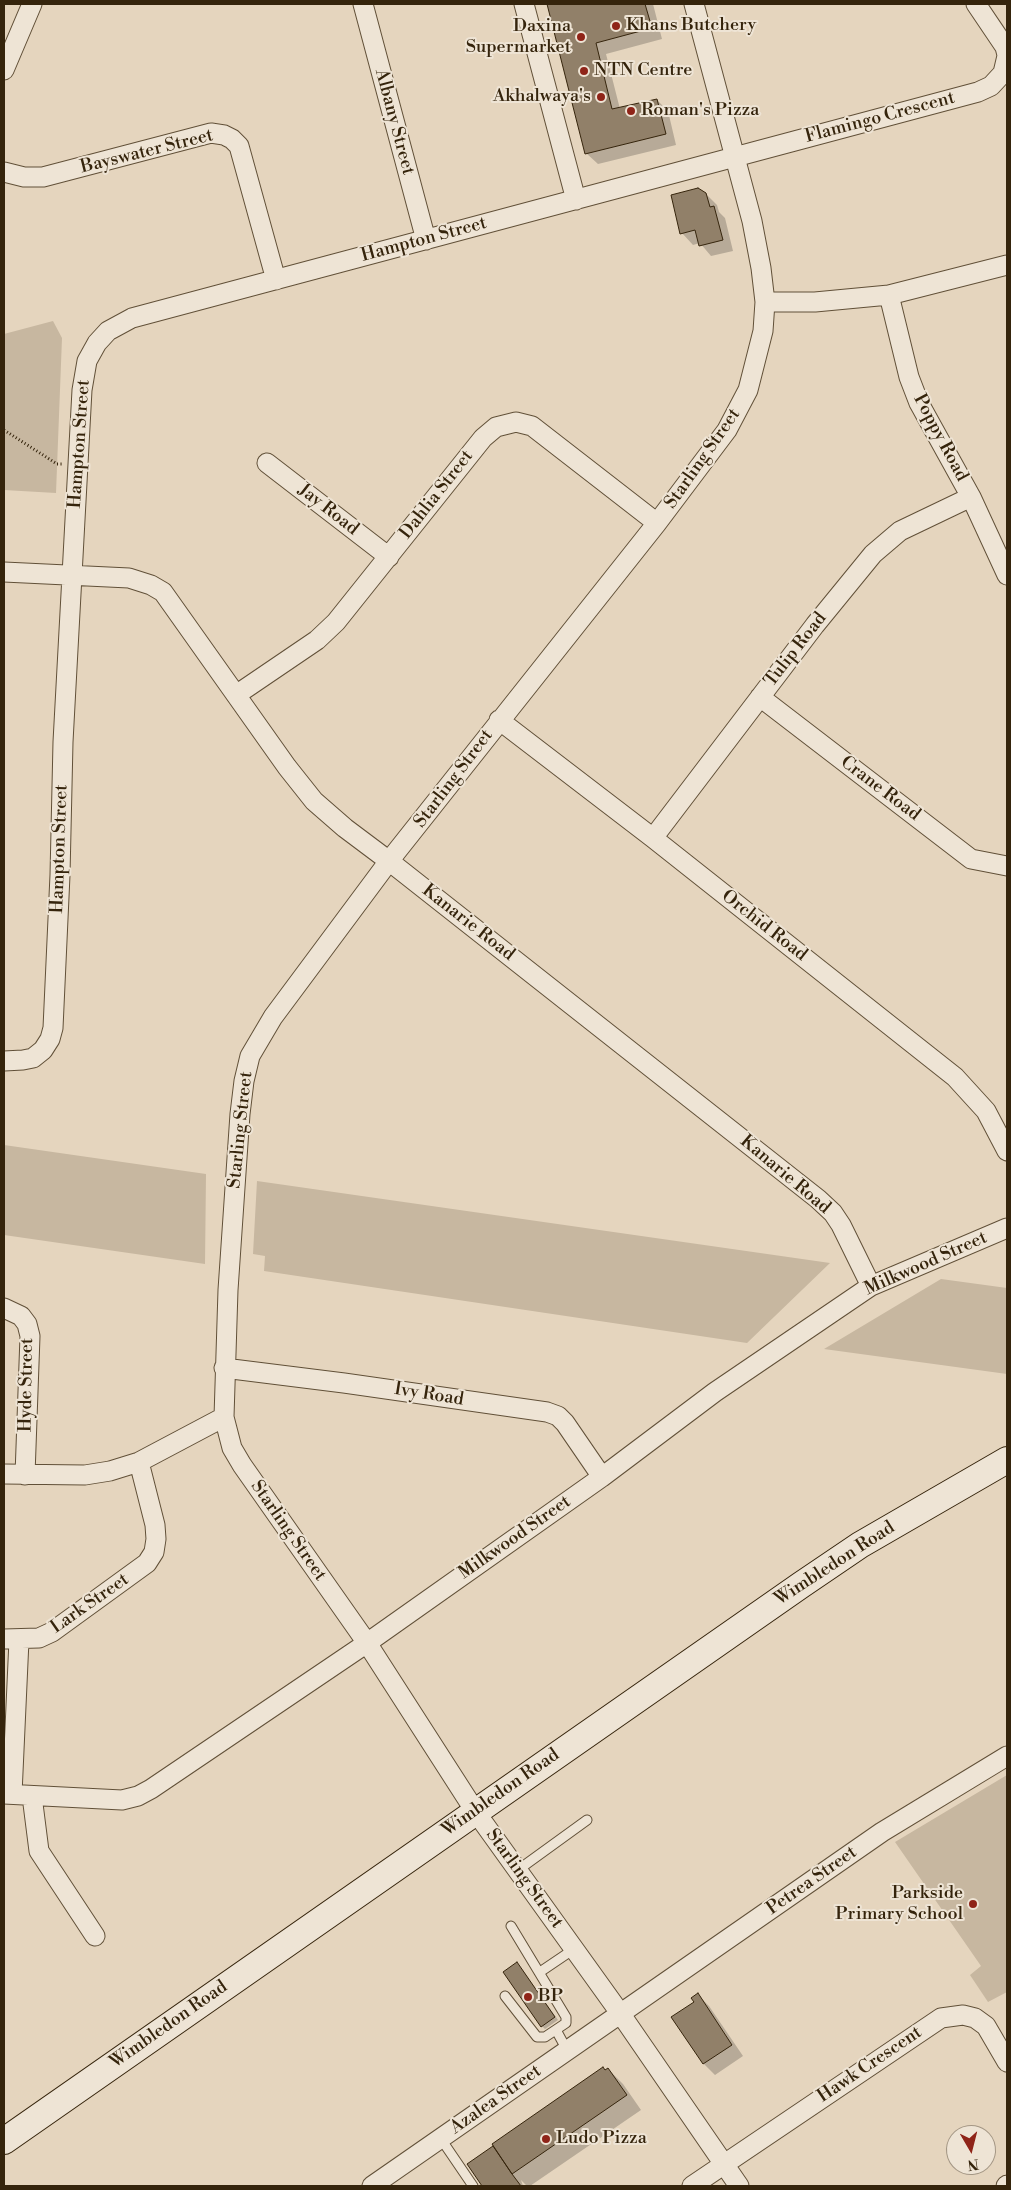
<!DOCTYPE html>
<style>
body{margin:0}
#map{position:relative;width:1011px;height:2190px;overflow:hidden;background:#e5d5be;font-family:"Libre Bodoni",serif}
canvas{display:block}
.frame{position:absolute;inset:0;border:5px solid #35240c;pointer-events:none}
.north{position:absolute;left:946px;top:2125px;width:50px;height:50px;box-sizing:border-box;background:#eee4d5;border:1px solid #a49785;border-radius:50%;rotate:172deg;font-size:14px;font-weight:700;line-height:20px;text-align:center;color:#35240c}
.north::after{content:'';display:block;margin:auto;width:18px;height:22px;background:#8f2418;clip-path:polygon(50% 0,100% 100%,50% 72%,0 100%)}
</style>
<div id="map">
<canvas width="1011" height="2190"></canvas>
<div class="frame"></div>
<div class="north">N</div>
</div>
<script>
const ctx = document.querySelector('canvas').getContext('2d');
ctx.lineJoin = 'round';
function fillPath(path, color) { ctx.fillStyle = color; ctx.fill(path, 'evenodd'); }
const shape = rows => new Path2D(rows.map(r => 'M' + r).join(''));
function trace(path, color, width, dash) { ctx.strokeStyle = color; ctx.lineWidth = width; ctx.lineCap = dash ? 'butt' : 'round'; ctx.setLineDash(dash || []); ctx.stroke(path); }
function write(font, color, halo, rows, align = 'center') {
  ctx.font = font + ' "Libre Bodoni",serif'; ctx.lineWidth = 4; ctx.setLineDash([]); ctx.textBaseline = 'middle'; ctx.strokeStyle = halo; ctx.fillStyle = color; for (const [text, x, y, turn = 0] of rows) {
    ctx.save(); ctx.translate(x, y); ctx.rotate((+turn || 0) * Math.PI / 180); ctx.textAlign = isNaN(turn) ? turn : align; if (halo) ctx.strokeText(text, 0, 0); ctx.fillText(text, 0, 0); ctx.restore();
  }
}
const green = shape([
 [53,321,62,338,56,493,4,490,4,334],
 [4,1145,206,1174,205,1264,4,1235],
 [257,1181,830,1263,747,1343,264,1271,265,1256,253,1254],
 [941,1279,1007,1288,1007,1374,824,1349],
 [1007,1775,1007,1992,988,2002,970,1975,981,1966,895,1842]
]);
const shadow = shape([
 [549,4,653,4,662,39,606,54,620,109,657,100,668,111,676,145,598,164,586,153],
 [706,194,717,205,719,212,725,218,733,251,711,256,700,243,693,245,682,233],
 [520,1967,558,2020,545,2029,542,2026],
 [698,1995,709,2006,743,2056,715,2075,704,2064,673,2018,696,2002],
 [608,2069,623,2084,641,2110,530,2186,527,2186,521,2180,523,2186,483,2186,468,2165]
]);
const building = shape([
 [547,4,645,4,652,28,596,43,612,109,657,99,666,134,585,154,547,4],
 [698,188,706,193,710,207,714,206,723,240,699,246,695,230,680,234,671,195,698,188],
 [517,1962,555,2017,541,2027,503,1972,517,1962],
 [698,1993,732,2045,703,2064,671,2017,694,2002,691,1998,698,1993],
 [603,2067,605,2070,608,2068,627,2095,512,2174,492,2144,603,2067],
 [493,2146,512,2174,521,2186,482,2186,467,2164,493,2146]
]);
const path = shape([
 [4,430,57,464,62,464]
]);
const lane = shape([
 [518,1870,587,1820],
 [540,1972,574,1949],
 [505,1996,537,2037,545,2037,566,2023,566,2017,511,1926],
 [556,2030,567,2050],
 [441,2139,473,2186]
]);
const street = shape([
 [363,4,426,240],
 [524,4,576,200],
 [694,4,752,221,761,268,765,302,763,331,748,390,727,430,657,523,389,861,273,1017,250,1056,244,1081,240,1114,228,1290,224,1417,232,1448,242,1465,367,1643,475,1811,620,2013,739,2186],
 [976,4,1005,47,1007,55],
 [4,70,32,4],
 [4,172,24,177,43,177,211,133,224,135,232,139,239,146,276,280],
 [889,295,909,377,919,403,971,497,1007,575],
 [765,302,815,302,889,295,1007,265],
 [267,463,389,557],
 [4,572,129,578,151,585,163,592,287,767,314,801,345,828,389,861,818,1199,833,1213,841,1225,871,1286],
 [236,695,317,640,336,622,483,438,496,427,516,422,532,426,657,523],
 [760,697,971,859,1007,866],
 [499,720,653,838,955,1077,986,1111,1007,1151],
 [653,838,815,625,873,554,900,531,971,497],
 [4,1061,23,1060,33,1058,43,1050,50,1039,53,1028,60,875,63,742,82,390,87,361,97,343,108,331,132,318,978,92,991,86,1003,73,1007,56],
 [4,1308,21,1316,27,1324,30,1336,25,1475],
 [224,1368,344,1383,547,1412,558,1416,565,1423,602,1477],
 [4,1474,85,1475,110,1471,139,1462,224,1417],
 [4,1639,39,1638,52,1632,147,1563,154,1552,156,1539,155,1525,139,1462],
 [4,1794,122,1800,138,1796,151,1789,367,1643,602,1477,715,1392,871,1286,1007,1228],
 [12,1794,19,1640],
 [32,1796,39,1851,95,1936],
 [372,2186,882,1832,1007,1756],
 [692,2186,941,2018,963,2015,975,2018,986,2026,1007,2062],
 [1006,2186,1007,2185]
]);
const secondary = shape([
 [4,2141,801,1585,860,1545,1007,1460]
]);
const markers = [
 [616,26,5,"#8f2418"],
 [581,37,5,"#8f2418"],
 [584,71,5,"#8f2418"],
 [601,97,5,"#8f2418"],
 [631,111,5,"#8f2418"],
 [973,1904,5,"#8f2418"],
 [528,1997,5,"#8f2418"],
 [546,2139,5,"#8f2418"]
];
const poiNames = [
 ["Khans Butchery",626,26],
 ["Daxina",571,27,"right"],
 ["Supermarket",571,48,"right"],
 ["NTN Centre",594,71],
 ["Akhalwaya's",591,97,"right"],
 ["Roman's Pizza",641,111],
 ["Parkside",963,1894,"right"],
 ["Primary School",963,1915,"right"],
 ["BP",538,1997],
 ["Ludo Pizza",556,2139]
];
const streetNames = [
 ["Flamingo Crescent",880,118,-15],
 ["Albany Street",394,122,75],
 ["Bayswater Street",147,152,-14],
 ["Hampton Street",424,240,-15],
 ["Poppy Road",940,438,62],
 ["Hampton Street",80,444,-86],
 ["Starling Street",703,459,-55],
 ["Dahlia Street",437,495,-52],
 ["Jay Road",328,510,38],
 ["Tulip Road",796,650,-52],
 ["Starling Street",454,779,-53],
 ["Crane Road",880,789,37],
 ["Hampton Street",60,849,-88],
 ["Kanarie Road",468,923,38],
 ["Orchid Road",764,926,38],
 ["Starling Street",241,1130,-84],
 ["Kanarie Road",785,1175,40],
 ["Milkwood Street",926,1264,-24],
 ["Hyde Street",27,1385,-89],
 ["Ivy Road",429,1395,9],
 ["Starling Street",288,1531,55],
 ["Milkwood Street",515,1538,-35],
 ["Wimbledon Road",835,1564,-33],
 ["Lark Street",90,1604,-35],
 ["Wimbledon Road",501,1793,-35],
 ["Starling Street",524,1879,54],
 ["Petrea Street",812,1881,-35],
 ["Wimbledon Road",169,2025,-35],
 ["Hawk Crescent",870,2065,-34],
 ["Azalea Street",496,2100,-35]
];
fillPath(green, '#c7b7a0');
fillPath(shadow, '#0003');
fillPath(building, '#918069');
trace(building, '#35240c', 1);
trace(lane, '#615038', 11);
trace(street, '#615038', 21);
trace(secondary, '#35240c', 28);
trace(path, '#35240c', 3, [1, 2.5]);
trace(lane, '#eee4d5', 9);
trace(street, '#eee4d5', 19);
trace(secondary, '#eee4d5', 26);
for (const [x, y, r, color] of markers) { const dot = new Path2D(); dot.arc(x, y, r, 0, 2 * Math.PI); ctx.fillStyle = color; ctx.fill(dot); trace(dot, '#eee4d5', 2); }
write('18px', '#35240c', '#eee4d5', poiNames, 'left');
write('18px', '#35240c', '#eee4d5', streetNames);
</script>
